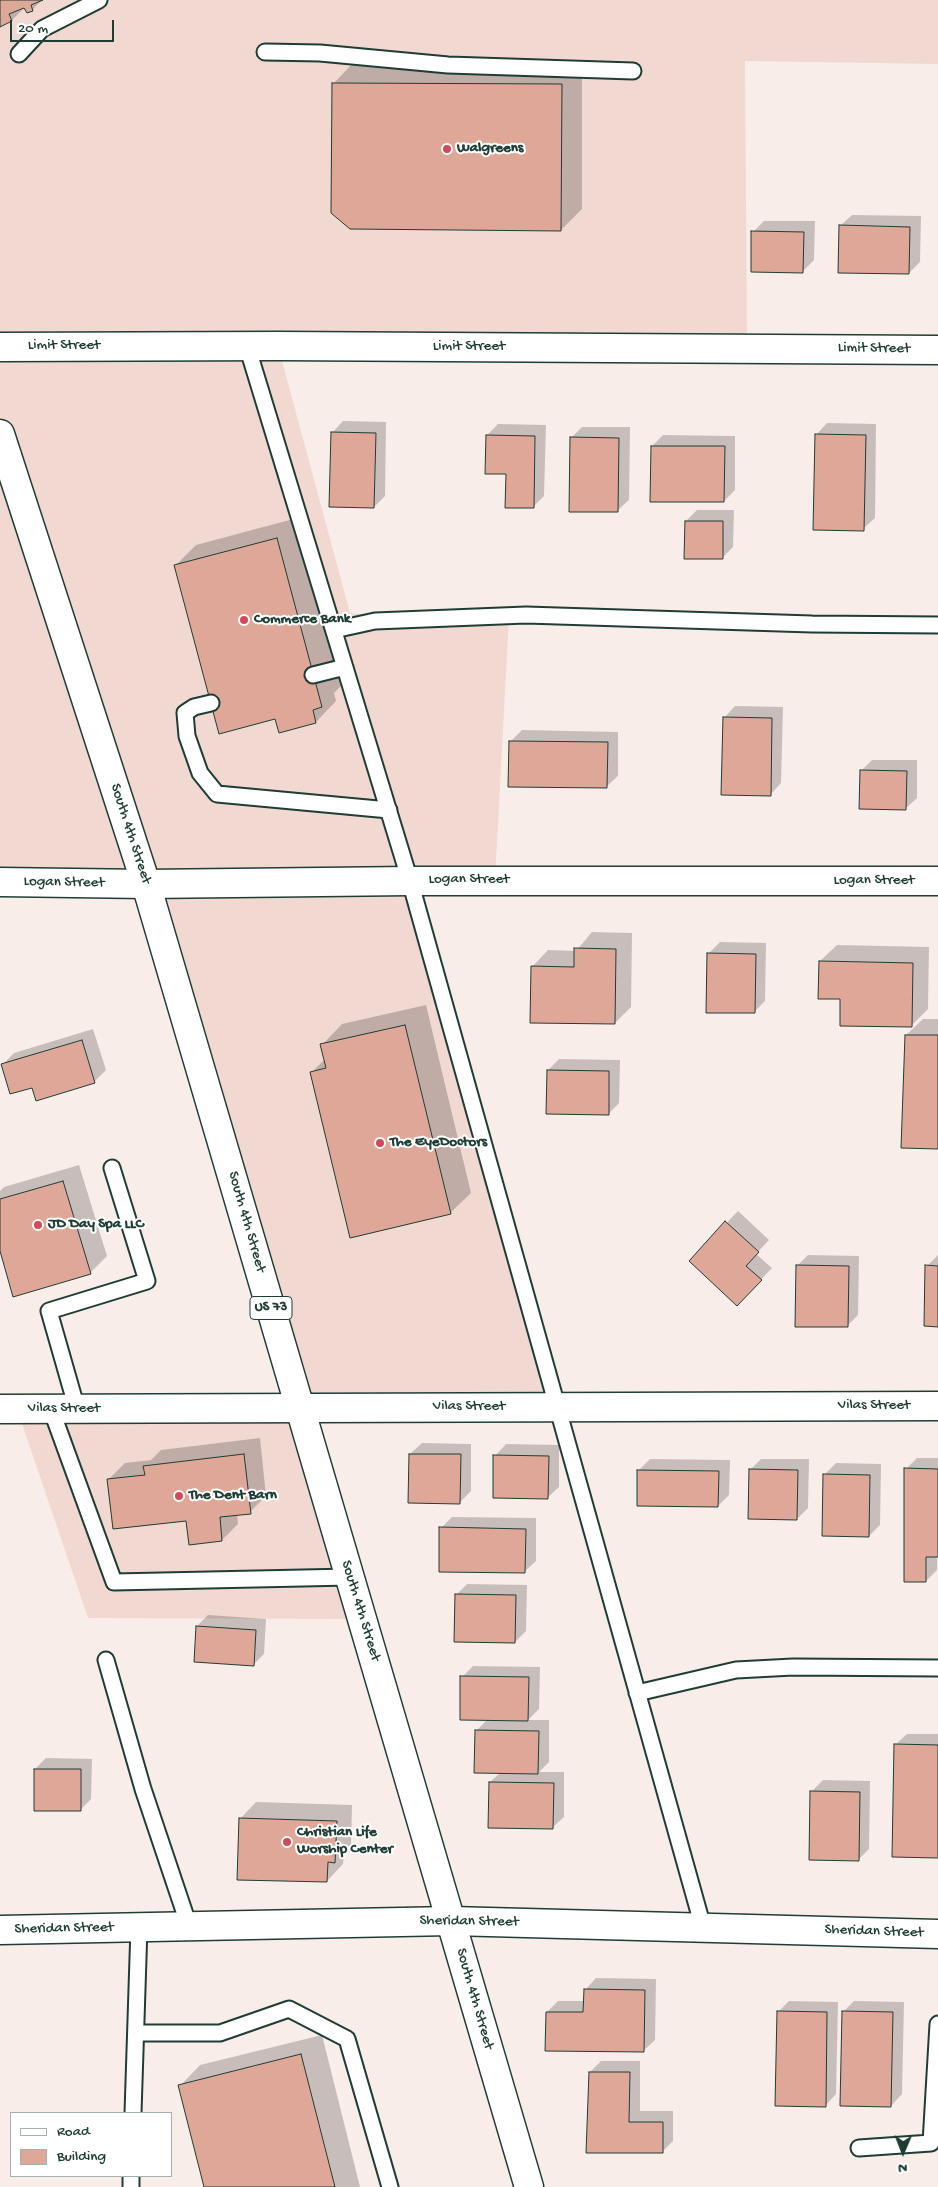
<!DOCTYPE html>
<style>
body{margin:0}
#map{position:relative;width:938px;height:2187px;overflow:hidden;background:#f9edea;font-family:"Gochi Hand",sans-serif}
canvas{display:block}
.legend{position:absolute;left:10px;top:2112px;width:162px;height:65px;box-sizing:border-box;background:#fff;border:1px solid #a5b1ae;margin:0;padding:6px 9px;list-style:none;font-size:15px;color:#1f3d34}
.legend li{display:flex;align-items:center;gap:10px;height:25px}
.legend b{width:25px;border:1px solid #a5b1ae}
.north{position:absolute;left:878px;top:2127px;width:50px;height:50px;-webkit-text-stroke:4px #fff;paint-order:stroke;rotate:181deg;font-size:14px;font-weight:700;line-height:20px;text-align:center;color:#1f3d34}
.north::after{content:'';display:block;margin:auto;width:18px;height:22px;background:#1f3d34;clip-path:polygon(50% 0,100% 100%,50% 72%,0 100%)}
.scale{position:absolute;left:10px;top:20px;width:104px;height:22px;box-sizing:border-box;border:2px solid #1f3d34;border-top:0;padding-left:6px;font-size:15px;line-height:18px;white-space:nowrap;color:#1f3d34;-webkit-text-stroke:4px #fff;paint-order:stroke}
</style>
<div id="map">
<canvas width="938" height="2187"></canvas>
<ul class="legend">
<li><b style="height:6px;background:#fff"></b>Road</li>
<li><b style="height:14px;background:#dfa797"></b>Building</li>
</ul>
<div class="north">N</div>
<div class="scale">20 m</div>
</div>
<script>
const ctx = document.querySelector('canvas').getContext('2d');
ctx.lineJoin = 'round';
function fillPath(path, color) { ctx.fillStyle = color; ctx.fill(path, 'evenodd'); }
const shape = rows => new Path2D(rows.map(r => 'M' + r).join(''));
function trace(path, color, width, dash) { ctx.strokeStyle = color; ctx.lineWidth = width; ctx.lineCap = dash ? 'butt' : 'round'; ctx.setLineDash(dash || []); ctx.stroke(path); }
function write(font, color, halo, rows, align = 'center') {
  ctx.font = font + ' "Gochi Hand",sans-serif'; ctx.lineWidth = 4; ctx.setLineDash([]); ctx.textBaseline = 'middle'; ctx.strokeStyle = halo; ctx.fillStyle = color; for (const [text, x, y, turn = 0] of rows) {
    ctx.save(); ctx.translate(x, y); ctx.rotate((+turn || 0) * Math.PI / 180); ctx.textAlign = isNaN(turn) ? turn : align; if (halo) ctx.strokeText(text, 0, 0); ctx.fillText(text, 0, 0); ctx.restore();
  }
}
const built = shape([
 [0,0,938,0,938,64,745,61,747,348,278,346,350,613,410,618,509,617,495,880,411,881,557,1407,301,1408,362,1619,88,1618,17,1409,300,1408,147,884,0,882]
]);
const shadow = shape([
 [0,0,42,0,32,10,25,7,12,20,0,26],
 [354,62,582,64,582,209,561,230,334,83],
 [852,215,921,216,920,262,909,273,840,226],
 [764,221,815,221,814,260,803,271,753,232],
 [343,421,386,422,385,496,374,507,332,433],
 [827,423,876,424,875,518,863,529,816,435],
 [498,424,546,425,544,496,533,507,507,473,487,435],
 [582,427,630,427,629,500,617,511,571,438],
 [663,435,735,436,735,490,724,501,652,446],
 [697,510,734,510,733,547,722,558,686,521],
 [297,518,342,685,334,693,336,701,316,722,276,717,175,566,196,545],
 [735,706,783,707,781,783,770,795,724,718],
 [522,730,618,732,618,776,606,787,510,742],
 [872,760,917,760,917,798,905,809,861,771],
 [592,932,632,933,631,1007,615,1023,532,967,548,950,576,951],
 [720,942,766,943,765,1001,754,1012,709,953],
 [837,945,929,947,928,1009,911,1026,841,998,820,961],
 [426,1005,471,1193,450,1213,312,1072,325,1059,322,1045,342,1024],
 [923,1019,938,1019,938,1148,906,1035],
 [93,1029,106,1070,94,1082,33,1086,2,1065,14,1053],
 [559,1059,620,1060,619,1103,608,1114,548,1070],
 [79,1165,107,1256,90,1273,0,1247,0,1191,4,1187],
 [738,1211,769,1240,756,1254,772,1268,748,1293,690,1261],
 [808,1255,859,1256,858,1315,847,1326,797,1266],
 [938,1255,938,1325,927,1266],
 [260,1438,266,1496,250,1512,237,1514,238,1524,222,1540,187,1520,109,1479,125,1463,151,1460,161,1450],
 [422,1443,471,1444,471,1491,459,1503,410,1454],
 [506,1444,559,1445,559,1487,547,1498,495,1456],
 [917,1458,938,1458,937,1570,926,1581,906,1469],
 [650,1459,730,1460,729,1495,718,1506,639,1470],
 [761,1459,809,1459,808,1508,797,1519,750,1470],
 [836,1463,881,1464,880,1525,869,1536,824,1475],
 [452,1517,536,1518,536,1561,524,1572,441,1528],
 [467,1584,527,1585,526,1631,515,1642,456,1595],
 [208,1615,266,1619,264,1654,253,1665,197,1626],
 [473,1666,540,1667,539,1709,528,1720,549,1720,549,1762,539,1772,564,1772,564,1817,552,1828,490,1782,500,1773,476,1731,488,1719,462,1677],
 [907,1734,938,1734,938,1856,895,1745],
 [46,1758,92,1759,91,1799,80,1810,35,1769],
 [823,1780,870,1781,869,1849,858,1860,812,1791],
 [256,1802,352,1805,351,1845,344,1853,343,1864,327,1881,240,1819],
 [596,1978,656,1979,655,2040,643,2051,547,2012,558,2001,585,2001,585,1990],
 [789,2001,838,2002,836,2094,825,2106,778,2012],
 [854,2001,904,2002,902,2094,891,2106,843,2012],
 [322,2035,360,2187,205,2187,180,2086,200,2065],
 [601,2061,640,2061,640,2111,673,2111,673,2141,662,2152,587,2152,590,2072]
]);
const building = shape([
 [0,0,43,0,31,5,33,11,27,13,24,8,9,14,12,21,0,27,0,0],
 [332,83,562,84,561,231,350,229,331,213,332,83],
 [839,225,910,227,909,274,838,273,839,225],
 [751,231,804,232,803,273,751,272,751,231],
 [331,432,376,433,374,508,329,507,331,432],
 [815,434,866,435,864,531,813,530,815,434],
 [486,435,535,436,534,508,505,508,506,474,485,474,486,435],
 [570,437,619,438,618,512,569,512,570,437],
 [651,446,725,446,724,502,650,502,651,446],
 [685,521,723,521,723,559,684,559,685,521],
 [277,538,322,707,313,710,316,723,279,733,275,719,219,734,174,565,277,538],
 [723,717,772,718,771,796,721,795,723,717],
 [509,741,608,742,607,788,508,787,509,741],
 [860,770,907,771,906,810,859,809,860,770],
 [574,948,616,949,615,1024,530,1023,531,966,574,967,574,948],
 [707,953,756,954,755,1013,706,1013,707,953],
 [819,961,913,963,912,1027,840,1026,840,999,818,999,819,961],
 [405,1025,451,1214,350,1238,310,1072,326,1068,320,1044,405,1025],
 [905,1035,938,1035,938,1149,901,1148,905,1035],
 [82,1040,95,1083,36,1101,32,1088,10,1094,1,1064,82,1040],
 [547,1070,609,1071,609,1115,546,1114,547,1070],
 [63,1181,91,1274,13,1297,0,1251,0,1199,63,1181],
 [725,1221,759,1252,746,1266,762,1280,737,1306,689,1261,725,1221],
 [796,1265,849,1266,848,1327,795,1327,796,1265],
 [925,1265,938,1266,938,1327,924,1326,925,1265],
 [244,1454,251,1514,220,1517,222,1541,189,1545,186,1521,113,1529,107,1479,145,1475,143,1466,244,1454],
 [409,1454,461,1454,460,1504,408,1503,409,1454],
 [493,1455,549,1456,548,1499,493,1498,493,1455],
 [904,1468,938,1469,938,1557,926,1557,926,1582,904,1582,904,1468],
 [749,1469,798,1470,797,1520,748,1519,749,1469],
 [637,1470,719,1471,718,1507,637,1506,637,1470],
 [823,1474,870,1475,869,1537,822,1536,823,1474],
 [439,1527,526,1529,525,1573,439,1572,439,1527],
 [455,1594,516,1595,515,1643,454,1642,455,1594],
 [196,1626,256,1630,254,1666,194,1662,196,1626],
 [460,1676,529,1677,528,1721,460,1720,460,1676],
 [475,1730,539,1731,538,1774,474,1773,475,1730],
 [894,1744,938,1745,938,1858,892,1857,894,1744],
 [34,1769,81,1769,81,1811,34,1811,34,1769],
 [489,1782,554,1783,553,1829,488,1828,489,1782],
 [810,1791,860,1792,859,1861,809,1860,810,1791],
 [239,1818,337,1821,335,1863,328,1862,327,1882,237,1880,239,1818],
 [584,1989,645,1990,644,2052,545,2051,546,2012,583,2012,584,1989],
 [777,2011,827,2012,826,2107,775,2106,777,2011],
 [842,2011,893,2012,891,2107,840,2106,842,2011],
 [301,2054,335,2187,204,2187,178,2085,301,2054],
 [589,2072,630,2072,629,2122,663,2122,663,2153,586,2153,589,2072]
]);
const service = shape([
 [265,52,320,53,448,65,633,71],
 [19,54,42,29,99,0],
 [247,346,410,881,703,1927],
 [334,630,375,621,526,615,812,624,938,625],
 [313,675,345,667],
 [211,703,194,707,185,713,187,736,200,773,217,794,389,810],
 [51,1409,114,1582,350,1577],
 [77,1409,49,1311,147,1281,112,1168],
 [106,1660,143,1789,189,1926],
 [637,1693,736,1670,793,1667,938,1668],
 [136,2033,220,2033,289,2009,347,2039,390,2187],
 [133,2113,139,1927],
 [859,2148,931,2143,938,2024],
 [131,2187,131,2176]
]);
const minor = shape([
 [0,882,146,884,410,881,938,881],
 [0,1409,938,1406],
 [0,1930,451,1921,938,1934]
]);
const tertiary = shape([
 [0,347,278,346,938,350]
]);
const trunk = shape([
 [0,434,146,884,529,2187]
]);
const markers = [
 [447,149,5,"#d1495b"],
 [244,620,5,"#d1495b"],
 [380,1143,5,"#d1495b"],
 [38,1225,5,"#d1495b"],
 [179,1496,5,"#d1495b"],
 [287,1842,5,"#d1495b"]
];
const shields = [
 [271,1308,42]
];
const shieldNames = [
 ["US 73",271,1308]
];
const poiNames = [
 ["Walgreens",457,149],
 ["Commerce Bank",254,620],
 ["The EyeDoctors",390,1143],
 ["JD Day Spa LLC",48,1225],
 ["The Dent Barn",189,1496],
 ["Christian Life",297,1833],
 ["Worship Center",297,1850]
];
const streetNames = [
 ["Limit Street",64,346],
 ["Limit Street",469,347],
 ["Limit Street",874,349,1],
 ["South 4th Street",130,834,72],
 ["Logan Street",469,880],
 ["Logan Street",874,881],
 ["Logan Street",64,883,1],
 ["South 4th Street",246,1222,74],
 ["Vilas Street",874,1406],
 ["Vilas Street",469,1407],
 ["Vilas Street",64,1409],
 ["South 4th Street",360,1611,73],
 ["Sheridan Street",469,1922,1],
 ["Sheridan Street",64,1929,-1],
 ["Sheridan Street",874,1932,2],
 ["South 4th Street",474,1999,74]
];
fillPath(built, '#f1d8d1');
fillPath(shadow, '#0003');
fillPath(building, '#dfa797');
trace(building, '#1f3d34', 1);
trace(service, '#1f3d34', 19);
trace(minor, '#1f3d34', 31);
trace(tertiary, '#1f3d34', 31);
trace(trunk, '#1f3d34', 31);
trace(service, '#fff', 15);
trace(minor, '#fff', 28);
trace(tertiary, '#fff', 28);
trace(trunk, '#fff', 28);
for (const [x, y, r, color] of markers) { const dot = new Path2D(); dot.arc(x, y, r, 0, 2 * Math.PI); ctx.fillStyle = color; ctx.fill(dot); trace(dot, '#fff', 2); }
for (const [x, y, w] of shields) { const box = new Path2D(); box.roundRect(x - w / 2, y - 11.5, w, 23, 4); ctx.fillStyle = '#fff'; ctx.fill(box); trace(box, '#1f3d34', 1); }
write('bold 14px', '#1f3d34', null, shieldNames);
write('bold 15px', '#1f3d34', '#fff', poiNames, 'left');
write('15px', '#1f3d34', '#fff', streetNames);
</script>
